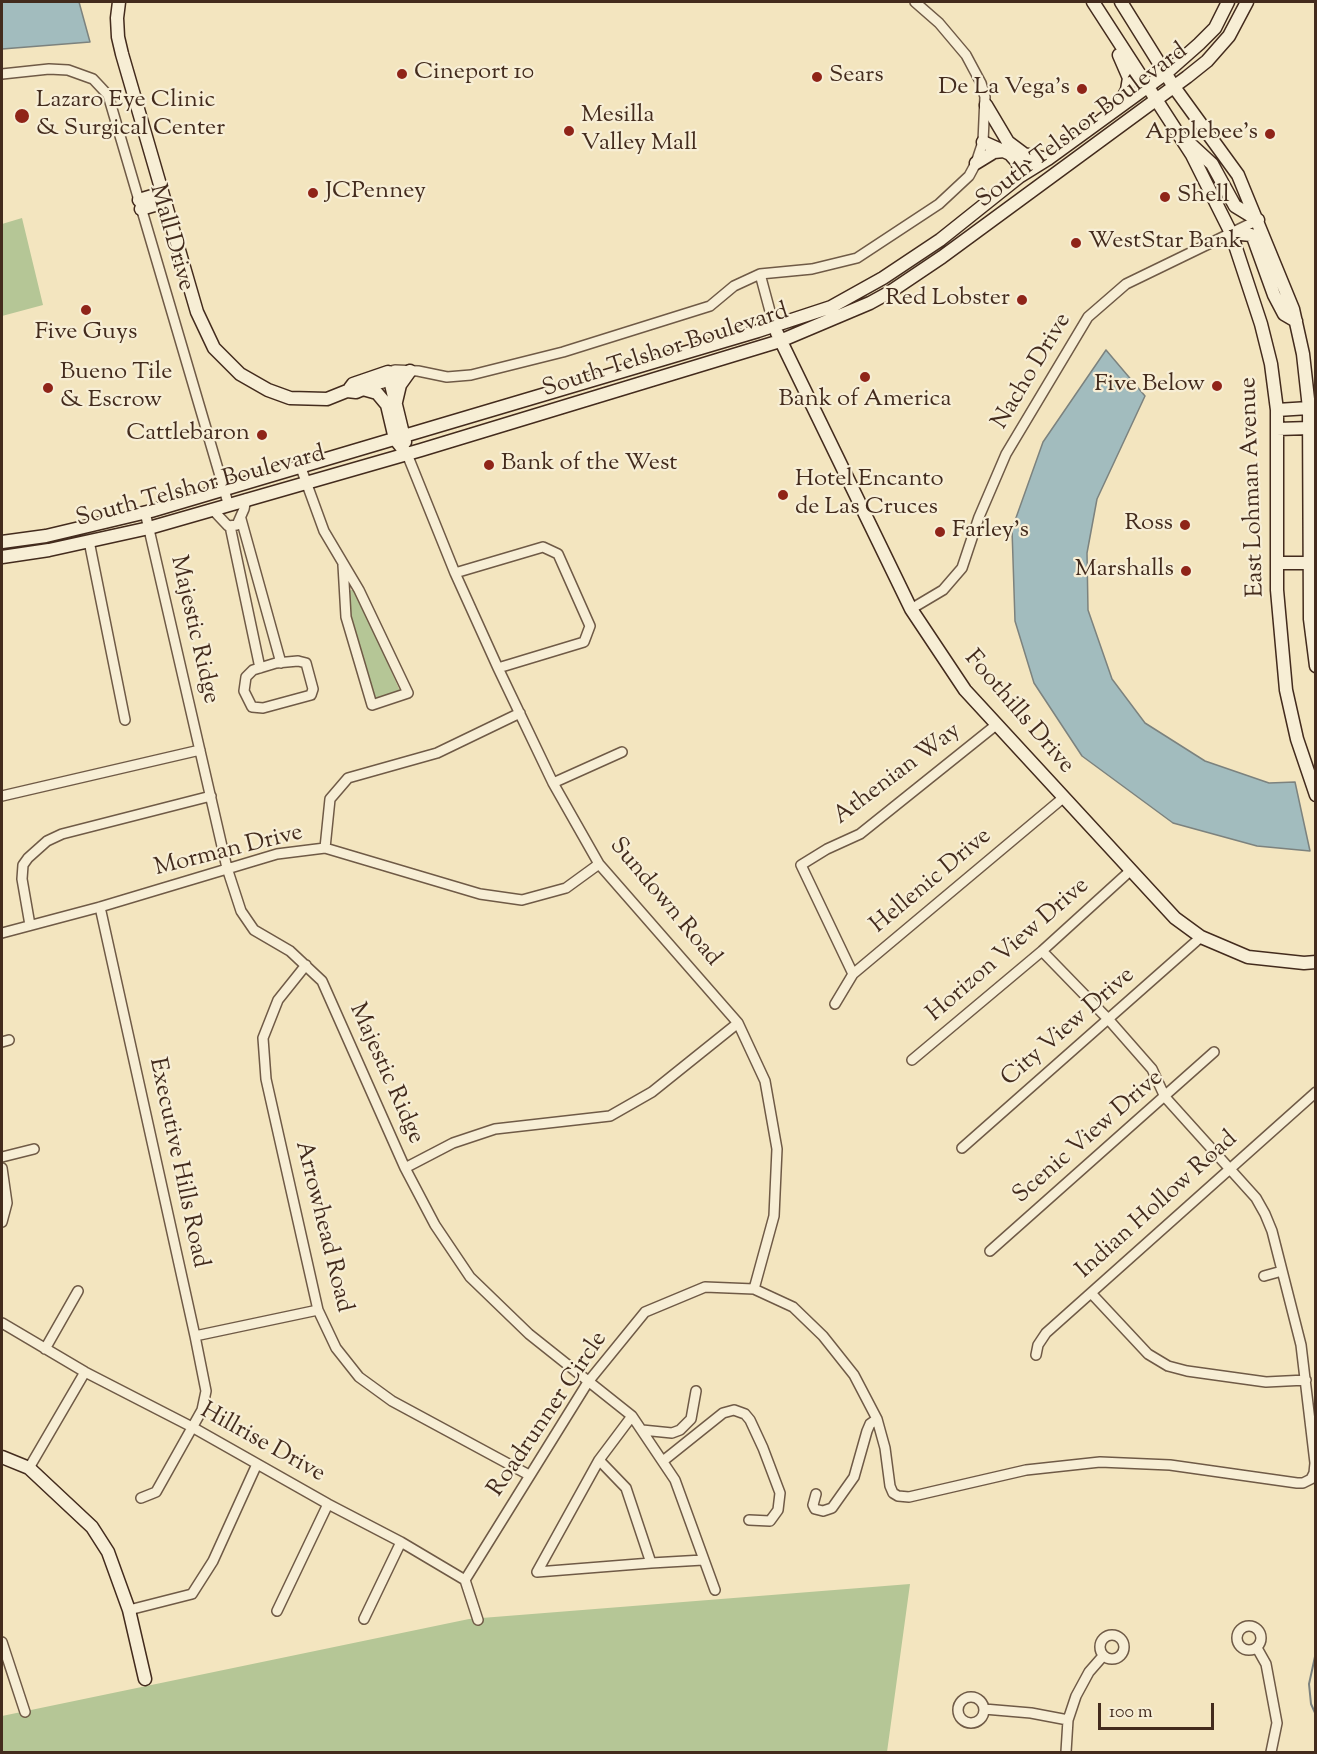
<!DOCTYPE html>
<style>
body{margin:0}
#map{position:relative;width:1317px;height:1754px;overflow:hidden;background:#f3e5bf;font-family:"Sorts Mill Goudy",serif}
canvas{display:block}
.frame{position:absolute;inset:0;border:3px solid #432b1d;pointer-events:none}
.scale{position:absolute;left:1098px;top:1703px;width:116px;height:27px;box-sizing:border-box;border:3px solid #432b1d;border-top:0;padding-left:8px;font-size:18px;line-height:21px;white-space:nowrap;color:#432b1d;-webkit-text-stroke:4px #f7eed5;paint-order:stroke}
</style>
<div id="map">
<canvas width="1317" height="1754"></canvas>
<div class="frame"></div>
<div class="scale">100 m</div>
</div>
<script>
const ctx = document.querySelector('canvas').getContext('2d');
ctx.lineJoin = 'round';
function fillPath(path, color) { ctx.fillStyle = color; ctx.fill(path, 'evenodd'); }
const shape = rows => new Path2D(rows.map(r => 'M' + r).join(''));
function trace(path, color, width, dash) { ctx.strokeStyle = color; ctx.lineWidth = width; ctx.lineCap = dash ? 'butt' : 'round'; ctx.setLineDash(dash || []); ctx.stroke(path); }
function write(font, color, halo, rows, align = 'center') {
  ctx.font = font + ' "Sorts Mill Goudy",serif'; ctx.lineWidth = 4.5; ctx.setLineDash([]); ctx.textBaseline = 'middle'; ctx.strokeStyle = halo; ctx.fillStyle = color; for (const [text, x, y, turn = 0] of rows) {
    ctx.save(); ctx.translate(x, y); ctx.rotate((+turn || 0) * Math.PI / 180); ctx.textAlign = isNaN(turn) ? turn : align; if (halo) ctx.strokeText(text, 0, 0); ctx.fillText(text, 0, 0); ctx.restore();
  }
}
const green = shape([
 [22,218,43,305,2,316,2,224],
 [355,589,400,691,373,700,349,610,348,591],
 [910,1584,887,1752,2,1752,2,1716,469,1619]
]);
const water = shape([
 [2,2,79,2,90,42,2,49,2,2],
 [1106,350,1145,396,1097,499,1087,553,1088,610,1112,679,1145,723,1205,761,1269,783,1295,782,1310,851,1257,846,1173,823,1082,756,1034,683,1015,621,1012,529,1043,442,1106,350]
]);
const stream = shape([
 [1316,1652,1309,1684,1311,1704,1316,1715]
]);
const street = shape([
 [2,74,49,69,68,70,93,79,108,95,228,503],
 [760,274,774,326],
 [388,372,395,370,418,371,447,377,471,375,563,352,710,306,734,286,760,274,812,269,857,258,939,204,969,176,976,163,983,142,985,97,981,83,966,55,939,23,915,2],
 [363,389,390,381,408,372],
 [407,454,455,573,498,668,553,783,599,864,738,1023,765,1081,777,1149,774,1216,754,1289],
 [301,468,324,531,359,590,408,693,372,705,346,617,343,565],
 [212,509,228,526,237,525,244,509,246,499],
 [145,512,227,868,241,911,254,930,290,951,322,981,405,1168,435,1225,470,1277,529,1334,632,1416,675,1480,715,1590],
 [241,519,281,663],
 [230,526,260,668],
 [89,541,125,720],
 [455,573,543,547,558,554,590,626,584,642,498,668],
 [911,609,943,590,962,568,979,517,1006,454,1088,317,1126,284,1258,220],
 [298,661,306,663,313,689,311,695,263,708,252,707,244,691,246,677,253,670,276,663,298,661],
 [553,783,622,752],
 [2,796,200,750],
 [325,848,330,799,348,778,437,753,520,713],
 [100,907,195,1336,206,1391,202,1410,156,1492,141,1498],
 [30,925,22,879,23,865,28,858,47,841,62,834,211,796],
 [2,933,100,907,277,854,325,848,480,894,522,900,566,888,599,864],
 [306,965,278,1000,263,1038,266,1079,318,1310,336,1348,359,1377,392,1401,529,1475],
 [853,974,801,865,827,849,860,834,996,725],
 [835,1004,853,974,1063,798],
 [2,1042,9,1040],
 [912,1060,1042,951,1130,871],
 [962,1148,1201,937],
 [2,1157,34,1149],
 [2,1168,7,1203,2,1222],
 [405,1168,453,1143,495,1129,610,1116,652,1092,738,1023],
 [990,1251,1214,1052],
 [1264,1276,1282,1271],
 [1091,1293,1148,1354,1168,1366,1187,1371,1266,1382,1306,1380],
 [2,1323,85,1372,192,1427,328,1504,401,1542,465,1580,478,1620],
 [195,1336,318,1310],
 [45,1349,78,1291],
 [1036,1355,1038,1345,1046,1333,1316,1092],
 [632,1416,599,1460,626,1488,651,1563,703,1560],
 [642,1430,672,1433,680,1430,691,1419,696,1391],
 [599,1460,537,1572,651,1563],
 [663,1461,723,1413,734,1410,745,1414,750,1420,763,1448,780,1493,778,1510,770,1521,749,1520],
 [29,1468,85,1372],
 [816,1494,813,1505,815,1509,823,1511,832,1508,854,1477,867,1431,870,1424,877,1419],
 [465,1580,588,1382,645,1312,705,1287,754,1289,793,1307,823,1336,854,1375,877,1419,885,1448,890,1486,893,1493,898,1496,909,1497,1026,1470,1100,1462,1170,1465,1297,1483,1303,1483,1311,1479,1314,1473,1315,1463,1301,1345,1272,1231,1265,1214,1256,1198,1165,1097,1152,1069,1109,1020,1042,951],
 [129,1610,192,1594,213,1561,257,1464],
 [277,1611,328,1504],
 [364,1619,401,1542],
 '1237 1638a12 12 0 1 1 24 0a12 12 0 1 1-24 0Z',
 '1100 1647a12 12 0 1 1 24 0a12 12 0 1 1-24 0Z',
 [2,1642,25,1712],
 [1257,1648,1266,1664,1277,1723,1271,1752],
 '958 1710a13 13 0 1 1 26 0a13 13 0 1 1-26 0Z',
 [984,1709,1031,1713,1068,1720],
 [1066,1752,1068,1720,1076,1696,1089,1672,1103,1656]
]);
const secondary = shape([
 [119,2,117,18,118,37,122,54,197,312,214,348,240,374,268,390,290,398,327,399,347,391,356,392,363,389,377,393,387,405,395,439,407,454],
 [1093,2,1192,155,1231,233,1261,324,1271,364,1277,410,1277,590,1286,690,1297,739,1316,795],
 [1121,2,1174,87,1238,175,1293,309,1303,354,1309,408,1310,619,1316,666],
 [986,105,1008,142,1024,154,1048,159],
 [1119,105,1127,90,1129,78,1119,55],
 [1186,140,1212,164,1235,206,1258,220],
 [983,142,1010,154,1018,163,1019,177],
 [976,163,994,152,1004,151],
 [139,200,162,193],
 [141,209,165,202],
 [1231,233,1251,235,1253,237,1274,295,1284,314,1296,321],
 [777,333,911,609,965,690,1175,918,1201,937,1248,957,1304,963,1316,962],
 [350,388,353,384,388,372,405,442],
 [396,402,400,385,410,371],
 [1277,410,1309,408],
 [1277,429,1310,428],
 [2,542,46,536,151,511,758,331,831,307,883,278,940,240,1019,177,1048,159,1165,74,1199,44,1215,28,1228,2],
 [2,557,49,550,149,528,421,450,780,341,870,303,890,292,942,257,1187,77,1207,61,1229,36,1247,2],
 [1277,563,1311,563],
 [2,1457,29,1468,92,1527,108,1552,129,1610,145,1679]
]);
const markers = [
 [402,74,6,"#8f2418"],
 [817,77,6,"#8f2418"],
 [1082,89,6,"#8f2418"],
 [22,116,8,"#8f2418"],
 [569,131,6,"#8f2418"],
 [1270,134,6,"#8f2418"],
 [313,193,6,"#8f2418"],
 [1165,197,6,"#8f2418"],
 [1076,243,6,"#8f2418"],
 [1022,300,6,"#8f2418"],
 [86,310,6,"#8f2418"],
 [865,377,6,"#8f2418"],
 [1217,386,6,"#8f2418"],
 [48,388,6,"#8f2418"],
 [262,435,6,"#8f2418"],
 [489,465,6,"#8f2418"],
 [783,495,6,"#8f2418"],
 [1185,525,6,"#8f2418"],
 [940,532,6,"#8f2418"],
 [1186,571,6,"#8f2418"]
];
const poiNames = [
 ["Cineport 10",414,74],
 ["Sears",829,77],
 ["De La Vega's",1070,89,"right"],
 ["Lazaro Eye Clinic",36,102],
 ["& Surgical Center",36,130],
 ["Mesilla",581,117],
 ["Valley Mall",581,145],
 ["Applebee's",1258,134,"right"],
 ["JCPenney",325,193],
 ["Shell",1177,197],
 ["WestStar Bank",1088,243],
 ["Red Lobster",1010,300,"right"],
 ["Five Guys",86,334,"center"],
 ["Bueno Tile",60,374],
 ["& Escrow",60,402],
 ["Five Below",1205,386,"right"],
 ["Bank of America",865,401,"center"],
 ["Cattlebaron",250,435,"right"],
 ["Bank of the West",501,465],
 ["Hotel Encanto",795,481],
 ["de Las Cruces",795,509],
 ["Ross",1173,525,"right"],
 ["Farley's",952,532],
 ["Marshalls",1174,571,"right"]
];
const streetNames = [
 ["South Telshor Boulevard",1083,127,-37],
 ["Mall Drive",170,238,74],
 ["South Telshor Boulevard",666,352,-18],
 ["Nacho Drive",1033,372,-59],
 ["East Lohman Avenue",1254,487,-92],
 ["South Telshor Boulevard",201,488,-15],
 ["Majestic Ridge",193,630,77],
 ["Foothills Drive",1018,713,49],
 ["Athenian Way",898,775,-37],
 ["Morman Drive",229,852,-14],
 ["Hellenic Drive",932,882,-40],
 ["Sundown Road",664,903,50],
 ["Horizon View Drive",1009,951,-41],
 ["City View Drive",1069,1028,-41],
 ["Majestic Ridge",385,1074,66],
 ["Scenic View Drive",1089,1138,-41],
 ["Executive Hills Road",177,1163,78],
 ["Indian Hollow Road",1158,1206,-42],
 ["Arrowhead Road",322,1227,76],
 ["Roadrunner Circle",549,1415,-56],
 ["Hillrise Drive",262,1444,29]
];
fillPath(green, '#b5c696');
fillPath(water, '#a2bcbe');
trace(water, '#7c827e', 1.5);
trace(stream, '#7c827e', 2);
trace(street, '#6f5a46', 12);
trace(secondary, '#432b1d', 15);
trace(street, '#f7eed5', 9);
trace(secondary, '#f7eed5', 12);
for (const [x, y, r, color] of markers) { const dot = new Path2D(); dot.arc(x, y, r, 0, 2 * Math.PI); ctx.fillStyle = color; ctx.fill(dot); trace(dot, '#f7eed5', 2); }
write('24px', '#432b1d', '#f7eed5', poiNames, 'left');
write('24px', '#432b1d', '#f7eed5', streetNames);
</script>
